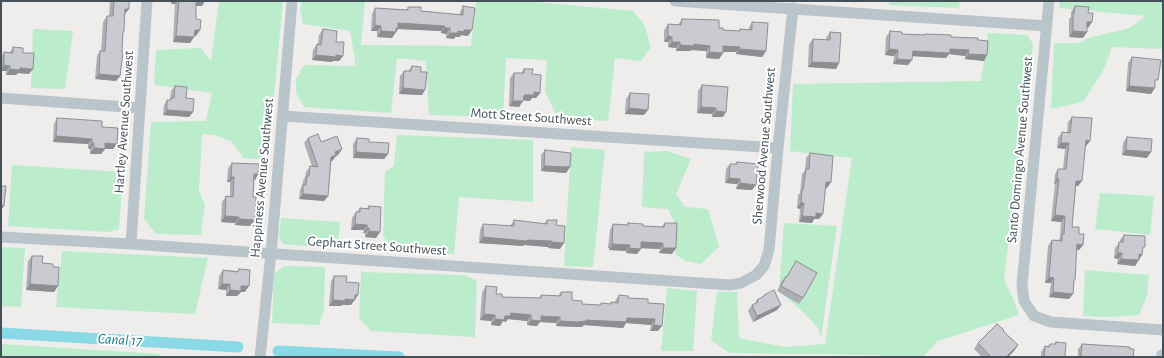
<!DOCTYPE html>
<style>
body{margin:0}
#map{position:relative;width:1164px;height:358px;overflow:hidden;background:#efecec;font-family:"Alegreya Sans",sans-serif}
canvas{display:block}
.frame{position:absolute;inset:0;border:2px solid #455058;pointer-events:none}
</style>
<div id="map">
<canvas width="1164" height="358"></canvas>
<div class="frame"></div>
</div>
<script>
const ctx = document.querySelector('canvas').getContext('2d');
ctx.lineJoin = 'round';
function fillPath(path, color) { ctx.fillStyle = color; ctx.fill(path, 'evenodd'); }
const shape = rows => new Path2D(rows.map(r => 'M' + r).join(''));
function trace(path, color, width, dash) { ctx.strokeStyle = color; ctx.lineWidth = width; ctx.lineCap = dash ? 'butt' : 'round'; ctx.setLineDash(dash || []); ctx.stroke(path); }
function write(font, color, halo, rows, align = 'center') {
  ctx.font = font + ' "Alegreya Sans",sans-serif'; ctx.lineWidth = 4; ctx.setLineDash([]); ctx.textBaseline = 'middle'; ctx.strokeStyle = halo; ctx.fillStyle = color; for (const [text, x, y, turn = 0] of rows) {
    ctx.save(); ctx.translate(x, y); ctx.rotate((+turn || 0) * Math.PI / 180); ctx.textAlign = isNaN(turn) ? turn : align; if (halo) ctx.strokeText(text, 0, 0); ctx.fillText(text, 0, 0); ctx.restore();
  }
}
const green = shape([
 [219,1,283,1,268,160,244,158,232,142,215,135,202,134,199,191,205,205,201,235,156,234,144,219,151,122,206,121,212,93,154,85,156,50,201,48,211,61],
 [302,1,365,1,361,45,471,46,476,1,525,1,633,11,644,24,651,47,641,61,615,58,608,121,558,118,545,92,547,60,506,58,503,117,429,115,426,61,397,58,391,113,304,107,296,93,296,79,304,65,355,66,355,59,350,31,303,24,300,8],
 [889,1,960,1,959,8,889,5],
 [1060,1,1163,1,1163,49,1112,47,1104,69,1083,102,1051,109,1054,43,1079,43,1088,38,1130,28,1146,16,1059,8],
 [33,29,73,31,65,89,31,88],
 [988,33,1027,35,1033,44,1004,279,1014,301,1019,315,938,341,923,357,889,357,877,355,729,353,711,340,717,292,737,292,739,338,785,347,825,344,852,158,790,151,793,84,981,81],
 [397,135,533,140,533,202,459,197,454,254,394,251,383,236,385,172,394,166],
 [571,147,605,150,593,267,564,266],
 [667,151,691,159,676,194,685,207,708,209,719,247,701,264,685,261,675,254,675,223,668,209,642,207,644,152],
 [12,165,123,172,119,229,108,232,8,226],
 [1100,193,1154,196,1150,235,1095,229],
 [281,218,340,222,338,249,283,244,279,238],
 [784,223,837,226,821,338,818,328,803,312,779,291],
 [1,247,25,248,21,307,1,306],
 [62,251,208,258,195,314,56,307],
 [284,266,325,267,324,310,319,325,272,323,274,274],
 [1085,270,1149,275,1147,296,1139,315,1106,317,1083,316],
 [361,272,464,275,477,281,475,337,371,331,359,318],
 [667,288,697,291,693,351,661,351],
 [1,344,159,354,159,357,1,357]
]);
const canal = shape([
 [1,333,238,347],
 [278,351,399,357]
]);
const minor = shape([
 [675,1,1047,26],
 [1049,1,1022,285,1024,301,1034,316,1051,322,1163,330],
 [1,98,140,108],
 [282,116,778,148],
 [1,237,131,244,730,285,741,283,756,275,764,266,769,250,778,148,793,8],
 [131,244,147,1],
 [260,357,271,254,292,1]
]);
const tertiary = shape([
 [1163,357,1163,356]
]);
const wall = shape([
 [110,1,129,1,125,14,122,33,120,76,116,81,95,79,97,56,100,51,101,51,103,22,107,16,109,16],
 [171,1,205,1,202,6,196,6,196,19,200,30,196,36,194,36,194,37,190,43,173,42,175,4,171,4],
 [463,6,468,36,461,35,460,37,455,37,454,39,446,38,446,34,441,33,441,31,398,29,392,38,377,37,377,31,371,31,372,14,375,8,406,10,408,7,421,11,459,15,460,12],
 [1075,6,1088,13,1092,22,1088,28,1087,28,1087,32,1083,38,1069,37,1069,19,1071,17,1071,12],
 [682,19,719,28,723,30,738,31,740,29,748,30,752,22,766,51,762,57,736,54,736,52,723,52,723,53,719,59,706,58,706,51,692,50,690,51,676,51,676,48,668,47,668,42,664,42,664,30,668,24,678,25],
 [323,29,336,42,343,56,339,61,333,61,332,62,312,60,313,50,317,44,318,44,319,35],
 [890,31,902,34,924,35,925,34,978,40,987,55,984,61,965,59,965,56,949,54,946,58,912,56,908,65,893,64,894,56,885,55,886,37],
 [830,32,839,63,836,69,808,67,809,44,813,39,826,40,826,38],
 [13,47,23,53,29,74,18,73,16,75,6,75,6,71,1,71,1,57,4,52,10,52],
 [1132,57,1155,84,1151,94,1126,91,1128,63],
 [412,66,421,72,425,90,422,95,399,94,400,76,404,71,408,71],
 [524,69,532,74,540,93,536,98,532,98,530,101,523,100,519,107,509,106,510,78,514,73,521,73],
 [702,85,723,117,712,117,712,114,697,113,698,91],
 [175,86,186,98,193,112,189,117,163,115,164,105,167,100,170,100,170,99,171,91],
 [630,93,644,115,625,114,626,99],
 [1072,117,1090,141,1086,146,1085,146,1078,186,1076,186,1072,227,1079,234,1083,245,1079,250,1077,250,1074,282,1069,299,1049,297,1051,283,1045,283,1048,246,1052,240,1058,241,1060,237,1061,222,1051,221,1055,184,1054,184,1055,174,1058,169,1063,169,1065,149,1057,148,1058,138,1062,132,1067,133,1068,122],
 [57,118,102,127,117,144,113,149,105,149,101,154,90,154,90,149,88,148,88,144,53,142,54,124],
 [1127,137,1147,158,1122,155,1123,143],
 [308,138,321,142,338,155,336,156,332,161,331,161,328,196,324,201,299,199,300,190,302,186,303,181,305,177,306,172,310,166,312,166,304,143],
 [357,138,369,142,388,154,384,159,353,158,353,144],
 [545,150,570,167,566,173,541,171,541,155],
 [810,153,831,182,827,188,826,187,819,219,814,219,812,223,799,222,800,209,797,208,798,195,800,193,802,174,805,170,806,158],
 [737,162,752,190,736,189,737,184,725,183,726,169,730,164,735,164],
 [232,163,258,174,255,180,254,180,251,226,235,225,235,223,221,222,222,202,226,196,230,196,230,182,227,182,228,168],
 [369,206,376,238,365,237,365,233,363,233,364,230,351,230,352,218,356,212,357,212,360,208,367,208],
 [514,220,544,224,547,220,556,225,560,249,548,248,548,247,524,245,523,246,479,243,480,230,483,224,510,226],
 [628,223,643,226,661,227,665,223,672,254,659,253,660,249,641,248,637,254,626,253,626,251,609,250,609,248,608,248,610,230,613,224,627,225],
 [1124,235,1142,250,1142,255,1135,266,1117,264,1118,259,1114,258,1115,248,1120,242,1120,240],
 [32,256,42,263,53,267,58,286,54,292,26,290,28,261],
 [796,261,803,298,799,304,777,291,782,281,786,276,787,276],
 [239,269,245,292,241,292,237,296,226,296,226,290,218,289,219,276,223,270,237,271],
 [334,276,346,282,358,295,351,305,342,305,341,306,329,306,331,281],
 [486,286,496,294,502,297,539,298,541,295,558,296,561,292,572,300,582,304,600,305,601,303,610,304,611,302,615,303,615,301,619,295,648,303,664,304,658,331,650,331,651,325,626,323,623,328,584,325,582,327,574,327,556,326,556,323,540,322,537,326,527,325,527,321,508,319,506,322,503,321,500,326,491,325,491,321,480,320,482,292],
 [764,295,781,305,777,310,753,322,748,311,752,305,755,304,757,300,761,298],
 [1003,331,1018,345,1014,351,1008,357,982,357,974,349,978,343],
 [1056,342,1065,357,1041,357,1041,352,1045,346,1048,346,1050,344,1055,344],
 [1082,344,1130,349,1133,357,1078,357,1078,349]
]);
const shadedWall = shape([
 [173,1,177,1,175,4,171,4],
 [196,1,205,1,202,6,193,6],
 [125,9,129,9,125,14],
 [1087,22,1092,22,1088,28,1083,27],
 [398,23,445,26,441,31,398,29,392,38,377,37,381,31],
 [375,25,381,26,377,31,371,31],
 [444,28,450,28,446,34,441,33],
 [195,30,200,30,196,36,191,35],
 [464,30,472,30,468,36,461,35,460,37,455,37,454,39,446,38,450,33],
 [1073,31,1087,32,1083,38,1069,37],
 [176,36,194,37,190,43,173,42],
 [668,36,672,37,668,42,664,42],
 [672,42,680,42,676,48,668,47],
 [694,44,710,46,706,51,692,50,690,51,676,51,680,45],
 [723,46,740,47,736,52,720,52],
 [739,49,766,51,762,57,736,54],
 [889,49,898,50,894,56,885,55],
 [950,49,969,50,965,56,949,54,946,58,909,56,913,51],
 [709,52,723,53,719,59,706,58],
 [968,54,987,55,984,61,965,59],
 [316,55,336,55,343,56,339,61,333,61,332,62,312,60],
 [897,59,912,60,908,65,893,64],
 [812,62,839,63,836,69,808,67],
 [4,65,10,66,6,71,1,71,1,69],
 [20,68,33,69,29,74,18,73,16,75,6,75,10,69],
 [99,74,120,76,116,81,95,79],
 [1129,86,1155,88,1151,94,1126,91],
 [403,88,425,90,422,95,399,94],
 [534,92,540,93,536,98,532,98,530,101,520,100,524,95],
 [513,101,523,101,519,107,509,106],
 [701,107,716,108,712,114,697,113],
 [629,108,648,110,644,115,625,114],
 [167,110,193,112,189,117,163,115],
 [716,111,726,112,723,117,712,117],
 [56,136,92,139,88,144,53,142],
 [1086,140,1090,141,1086,146,1082,146],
 [92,143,94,143,90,149,88,148],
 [105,143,117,144,113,149,105,149,101,154,90,154,94,148],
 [1061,143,1069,143,1065,149,1057,148],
 [342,149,338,155,336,156,332,161,327,163,335,152],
 [1126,150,1151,152,1147,158,1122,155],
 [356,152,388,154,384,159,353,158],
 [544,166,570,167,566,173,541,171],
 [254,174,258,174,255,180,250,180],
 [231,177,234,177,230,182,227,182],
 [729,178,740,179,737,184,725,183],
 [1057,179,1059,179,1055,184,1054,184],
 [1076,181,1082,181,1078,186,1072,186],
 [826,182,831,182,827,188,823,187],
 [740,183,756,185,752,190,736,189],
 [303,194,328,196,324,201,299,199],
 [801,203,804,203,800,209,797,208],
 [1,205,4,206,1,210],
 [816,213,823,214,819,219,814,219,812,223,799,222,802,216],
 [1055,215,1065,216,1061,222,1051,221],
 [225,216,239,217,235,223,221,222],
 [239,219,255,220,251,226,235,225],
 [355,224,367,225,364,230,351,230],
 [367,228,369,228,365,233,363,233],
 [369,231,380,232,376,238,365,237],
 [483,237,552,241,548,247,524,245,523,246,479,243],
 [552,242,564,243,560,249,548,248],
 [641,242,663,243,660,249,638,248],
 [612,243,613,243,609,248,608,248],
 [613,244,630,245,626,251,609,250],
 [1077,244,1083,245,1079,250,1074,250],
 [629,248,641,249,637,254,626,253],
 [663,248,676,248,672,254,659,253],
 [1118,253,1122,253,1118,259,1114,258],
 [1139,254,1142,255,1135,266,1117,264,1121,259],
 [1049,277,1054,278,1051,283,1045,283],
 [30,284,58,286,54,292,26,290],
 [222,284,230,284,226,290,218,289],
 [241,286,249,286,245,292,241,292,237,296,226,296,230,290],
 [1053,292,1073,294,1069,299,1049,297],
 [355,295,358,295,351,305,342,305,341,306,329,306,333,300,345,299],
 [781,305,777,310,753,322,757,316],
 [511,313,531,315,527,321,508,319,506,322,503,321,500,326,491,325,495,319],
 [484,314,495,315,491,321,480,320],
 [541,316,560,317,556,323,540,322,537,326,527,325,531,320],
 [627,318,655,319,651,325,626,323,623,328,584,325,582,327,556,326,560,321],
 [654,325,662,326,658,331,650,331],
 [1018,345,1014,351,1008,357,1006,357]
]);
const building = shape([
 [114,1,129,1,129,9,125,9,124,31,123,31,122,52,123,52,120,76,99,74,100,51,105,51,107,16,113,16,114,1],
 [179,1,196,1,196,19,201,20,200,30,195,30,194,37,176,36,179,1],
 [463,6,475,8,472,30,464,30,464,32,458,31,458,33,450,33,450,28,444,28,445,26,398,23,398,28,396,28,396,32,381,31,381,26,375,25,375,8,408,10,408,7,421,7,421,11,463,15,463,6],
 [1075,6,1089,7,1088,13,1093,13,1092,22,1087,22,1087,32,1073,31,1073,13,1074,14,1075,6],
 [682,19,719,20,719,28,723,28,723,30,740,31,740,29,752,30,752,22,768,23,766,51,739,49,740,47,723,46,723,53,709,52,710,46,694,44,694,46,680,45,680,42,672,42,672,37,668,36,668,24,681,25,682,19],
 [323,29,337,31,336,42,344,42,343,56,336,55,336,57,316,55,317,44,321,45,323,29],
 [890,31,902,32,902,34,925,35,925,34,951,35,951,37,978,38,978,40,988,41,987,55,968,54,969,50,950,49,950,53,913,51,912,60,897,59,898,50,889,49,890,31],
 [830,32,841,33,839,63,812,62,813,39,830,40,830,32],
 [13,47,23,48,23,53,34,53,33,69,20,68,20,70,10,69,10,66,4,65,4,52,13,53,13,47],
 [1132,57,1161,60,1158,80,1155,80,1155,88,1129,86,1132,57],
 [412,66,421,67,421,72,427,72,425,90,403,88,404,71,411,71,412,66],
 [524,69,533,69,532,74,541,75,540,93,534,92,534,95,524,95,523,101,513,101,514,73,524,73,524,69],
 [702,85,728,87,726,112,716,111,716,108,701,107,702,85],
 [175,86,187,87,186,98,194,99,193,112,167,110,167,100,171,100,171,98,174,98,175,86],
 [630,93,649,94,648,110,629,108,630,93],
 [1072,117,1092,118,1090,141,1086,140,1082,181,1076,181,1072,227,1079,227,1079,234,1084,234,1083,245,1077,244,1075,280,1074,280,1073,294,1053,292,1054,278,1049,277,1052,240,1062,241,1062,234,1064,234,1065,216,1055,215,1059,179,1057,179,1058,169,1066,169,1069,143,1061,143,1062,132,1070,133,1072,117],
 [57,118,102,121,102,127,118,128,117,144,105,143,105,149,94,148,94,143,92,143,92,139,56,136,57,118],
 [318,134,321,142,337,136,342,149,335,152,336,155,331,157,328,196,303,194,303,185,306,185,307,176,309,176,310,166,318,167,308,138,318,134],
 [1127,137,1152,139,1151,152,1126,150,1127,137],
 [357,138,369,139,369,142,389,143,388,154,356,152,357,138],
 [545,150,571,153,570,167,544,166,545,150],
 [810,153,833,156,831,182,826,182,823,214,816,213,816,217,802,216,804,203,801,203,802,190,803,190,806,169,809,169,810,153],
 [737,162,758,164,756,185,740,183,740,179,729,178,730,164,737,164,737,162],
 [232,163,259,164,258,174,254,174,253,197,256,197,255,220,239,219,239,217,225,216,226,196,233,197,234,177,231,177,232,163],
 [1,186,6,186,4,206,1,205,1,186],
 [369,206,381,207,380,232,369,231,369,228,367,228,367,225,355,224,356,212,360,212,360,208,369,209,369,206],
 [514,220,547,224,547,220,557,220,556,225,565,226,564,243,552,242,552,241,527,240,527,241,483,237,483,224,514,226,514,220],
 [628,223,643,224,643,226,664,227,665,223,677,223,676,248,663,248,663,243,641,242,641,249,629,248,630,245,613,244,613,243,612,243,613,224,628,225,628,223],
 [1124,235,1145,236,1145,247,1143,247,1142,255,1139,254,1139,260,1121,259,1122,253,1118,253,1119,242,1123,242,1124,235],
 [32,256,43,256,42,263,53,264,53,267,59,267,58,286,30,284,32,256],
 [796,261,817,273,803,298,781,286,786,276,787,277,796,261],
 [239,269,250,270,249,286,241,286,241,291,230,290,230,284,222,284,223,270,238,272,239,269],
 [334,276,347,276,346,282,359,283,358,295,355,295,355,300,345,299,345,301,333,300,334,276],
 [486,286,497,287,496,294,502,294,502,297,541,298,541,295,561,296,561,292,572,292,572,300,582,301,582,304,601,305,601,303,611,304,611,302,618,303,619,295,628,296,628,298,648,299,648,303,664,304,662,326,654,325,655,319,627,318,626,322,586,320,586,321,577,322,560,321,560,317,541,316,541,321,531,320,531,315,511,313,510,316,505,316,504,320,495,319,495,315,484,314,486,286],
 [774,290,781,305,757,316,752,305,758,302,757,300,764,296,764,295,774,290],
 [997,324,1004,330,1003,331,1018,345,1006,357,991,357,978,343,997,324],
 [1056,342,1066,343,1065,357,1044,357,1045,346,1049,347,1050,344,1056,344,1056,342],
 [1082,344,1130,347,1130,349,1134,349,1133,357,1081,357,1082,344]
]);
const streetNames = [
 ["Mott Street Southwest",531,117,4],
 ["Hartley Avenue Southwest",124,122,-86],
 ["Sherwood Avenue Southwest",764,146,-85],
 ["Santo Domingo Avenue Southwest",1020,150,-85],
 ["Happiness Avenue Southwest",262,178,-85],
 ["Gephart Street Southwest",377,246,4]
];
const waterNames = [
 ["Canal 17",120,340,3]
];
fillPath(green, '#bbeccb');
trace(canal, '#89d9e7', 11);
trace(minor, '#bac4cb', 11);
trace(tertiary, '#bac4cb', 14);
fillPath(wall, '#adafb4');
fillPath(shadedWall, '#8d8e92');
fillPath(building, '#c9cbd1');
trace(building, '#8d8e92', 1);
write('14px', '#455058', '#fff', streetNames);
write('italic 15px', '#127d90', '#fff', waterNames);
</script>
